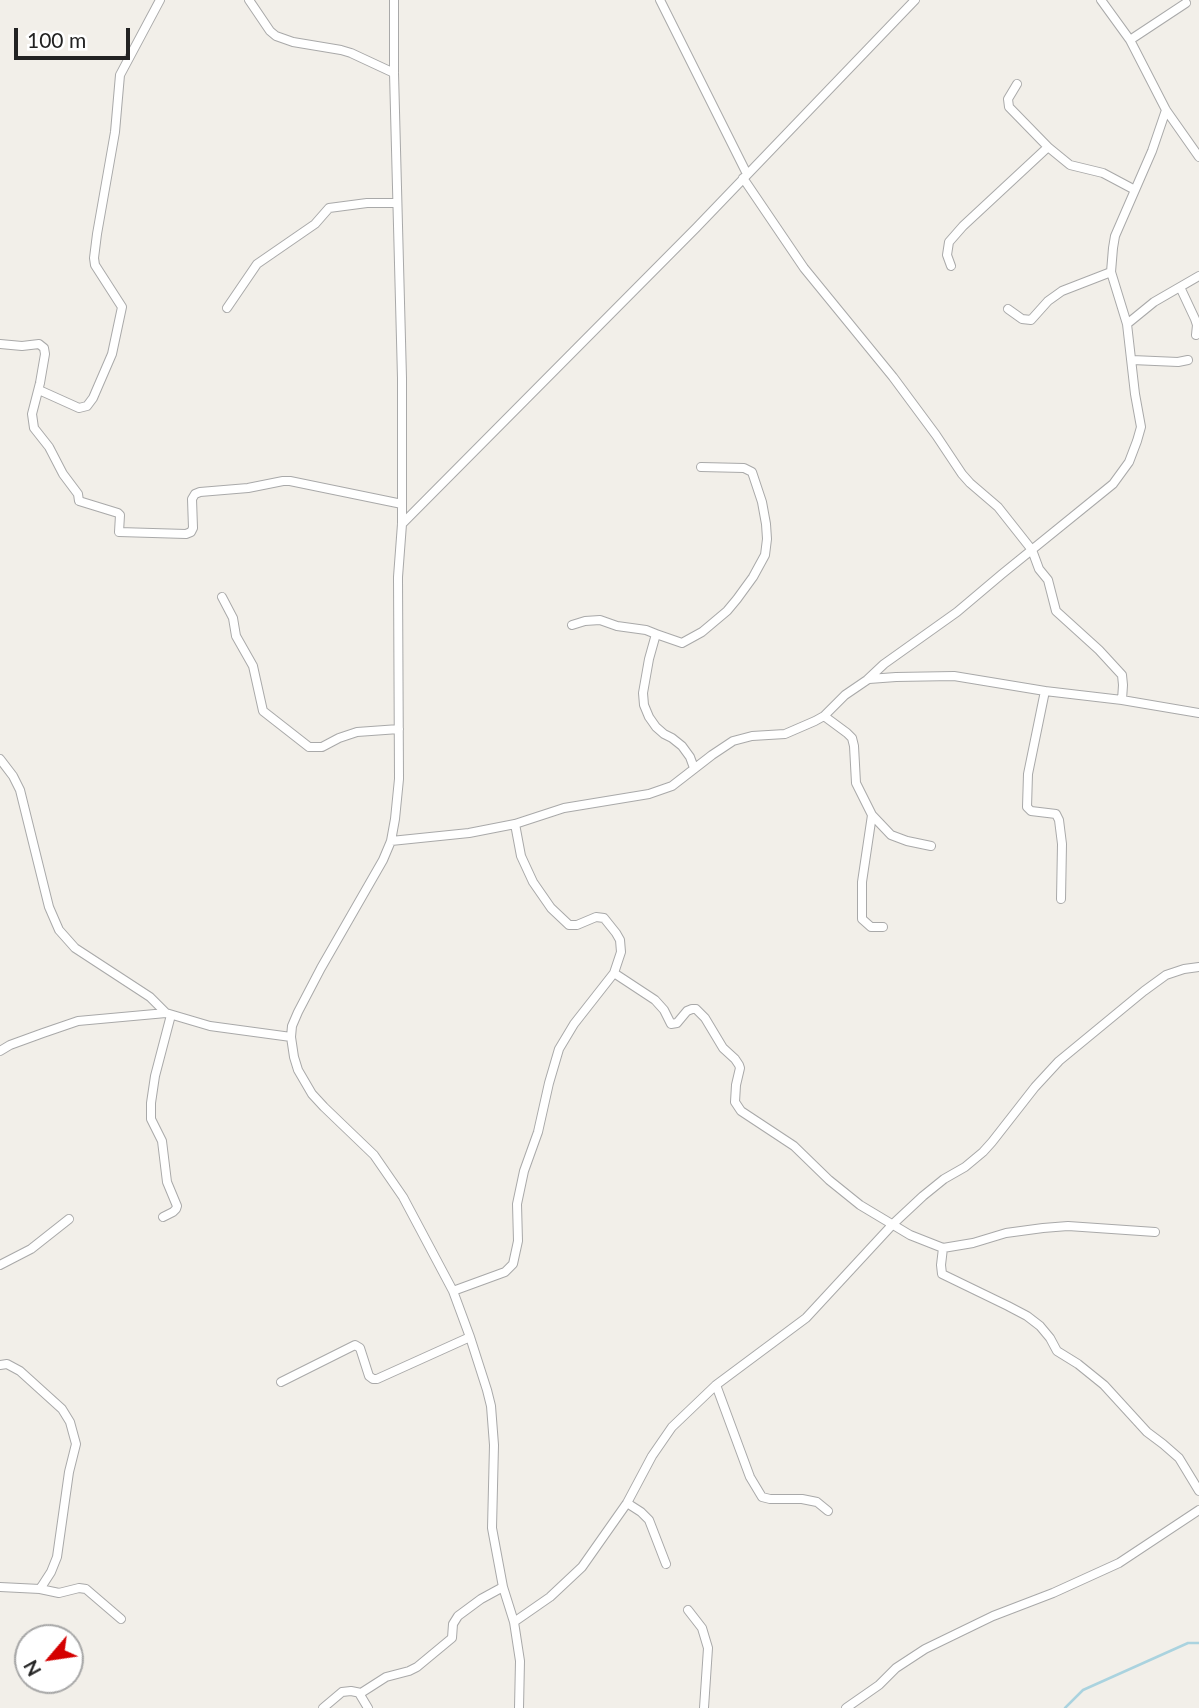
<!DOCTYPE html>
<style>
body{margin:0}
#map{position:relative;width:1199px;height:1708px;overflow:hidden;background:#f2efe9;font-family:Lato,sans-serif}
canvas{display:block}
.north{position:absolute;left:14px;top:1624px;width:70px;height:70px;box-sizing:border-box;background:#fff;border:2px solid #a7a7a7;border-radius:50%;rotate:241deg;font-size:19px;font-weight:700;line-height:28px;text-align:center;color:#222}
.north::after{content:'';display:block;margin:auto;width:24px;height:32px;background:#d40000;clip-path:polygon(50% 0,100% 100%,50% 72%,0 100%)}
.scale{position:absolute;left:14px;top:28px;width:116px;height:32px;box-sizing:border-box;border:4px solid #222;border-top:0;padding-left:9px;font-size:21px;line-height:24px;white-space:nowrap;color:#222;-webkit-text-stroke:5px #fff;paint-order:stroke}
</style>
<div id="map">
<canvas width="1199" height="1708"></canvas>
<div class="north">N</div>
<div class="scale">100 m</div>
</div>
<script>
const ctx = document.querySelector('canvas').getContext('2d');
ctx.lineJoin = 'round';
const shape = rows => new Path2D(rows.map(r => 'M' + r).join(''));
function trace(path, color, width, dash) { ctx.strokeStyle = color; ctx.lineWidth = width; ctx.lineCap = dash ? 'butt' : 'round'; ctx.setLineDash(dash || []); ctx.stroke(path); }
const stream = shape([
 [1065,1708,1083,1690,1188,1643,1199,1643]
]);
const minor = shape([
 [249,0,270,31,276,36,293,42,341,50,351,53,394,73],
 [394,0,394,73,402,378,402,524,398,577,399,779,395,819,391,841,383,860,321,968,298,1012,292,1026,291,1037,294,1057,298,1070,312,1094,324,1107,374,1155,403,1197,453,1291,470,1337,487,1390,491,1406,494,1445,492,1528,503,1587,514,1622,520,1661,519,1708],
 [660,0,747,174],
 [1101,0,1130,40,1166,110,1199,157],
 [1130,40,1186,3],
 [1017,84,1008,99,1009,107,1048,147,1070,165,1103,173,1135,190],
 [743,178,804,268,893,377,936,435,962,474,970,483,998,507,1032,550,1039,569,1048,580,1056,611,1099,650,1122,675,1123,685,1122,700],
 [951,266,947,255,949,242,963,226,1048,147],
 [1180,287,1195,319,1197,325,1196,335],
 [227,308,257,264,315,224,329,208,367,203,397,203],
 [1008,309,1022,319,1031,320,1048,301,1062,291,1111,272],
 [1127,324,1154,302,1199,276],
 [0,344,22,346,39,344,44,348,45,354,40,383,32,414,34,428,49,447,63,474,78,494,79,501,118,513,120,515,119,532,186,534,191,532,193,528,192,499,195,494,200,492,248,488,283,481,290,481,402,504],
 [1132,360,1178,362,1188,360],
 [39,390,79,408,87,406,93,398,112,354,122,307,95,265,94,258,97,234,115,132,120,75,160,0],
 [402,524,696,228,915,0],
 [222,597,233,618,236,636,253,666,263,711,309,747,322,747,339,738,357,732,399,729],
 [572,625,585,621,600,620,617,626,646,630,656,634,649,659,643,693,644,705,649,717,656,727,664,734,672,738,682,746,690,757,694,768],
 [656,634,682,643,702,632,727,611,737,599,753,577,765,555,767,539,766,524,762,502,752,472,744,468,701,467],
 [869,679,896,677,954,676,1045,691,1122,700,1199,713],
 [1045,691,1028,774,1027,807,1031,811,1056,814,1059,820,1062,844,1061,899],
 [824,716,847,733,852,738,854,746,856,783,872,815,862,882,862,919,871,927,883,927],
 [0,759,13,776,20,790,49,907,59,930,75,948,150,997,166,1013],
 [872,815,891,835,907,841,931,846],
 [391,841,469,833,515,824,564,808,649,794,672,786,712,755,733,741,752,736,785,734,815,721,824,716,845,695,867,680,884,664,957,612,1002,574,1113,484,1129,462,1137,441,1141,427,1135,394,1127,324,1111,272,1113,248,1115,236,1152,151,1166,110],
 [614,973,655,1000,664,1010,671,1024,677,1023,687,1011,692,1009,696,1009,705,1018,723,1048,735,1059,739,1065,740,1068,736,1085,735,1102,741,1111,794,1146,829,1180,860,1205,910,1235,943,1248,941,1265,942,1274,1008,1306,1027,1316,1040,1326,1050,1338,1057,1351,1078,1364,1104,1385,1147,1432,1163,1444,1179,1458,1199,1491],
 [0,1051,10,1045,43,1033,78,1021,166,1013,210,1026,291,1037],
 [163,1217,173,1212,176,1209,177,1206,167,1182,162,1141,151,1119,151,1103,155,1076,171,1015],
 [943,1248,973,1243,1006,1233,1043,1228,1068,1226,1155,1232],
 [0,1265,31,1249,69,1219],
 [453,1291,505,1272,513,1264,518,1241,517,1204,524,1171,538,1132,549,1083,559,1049,574,1024,614,973,621,952,620,940,616,933,604,918,596,917,577,925,569,925,551,908,533,882,521,856,515,824],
 [0,1365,7,1364,20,1371,62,1409,70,1422,76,1444,69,1472,57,1557,51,1572,40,1589,0,1587],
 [281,1382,355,1345,360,1348,369,1376,373,1379,377,1379,470,1337],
 [716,1385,750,1477,762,1497,770,1499,802,1499,817,1502,828,1511],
 [627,1503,641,1512,649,1520,666,1564],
 [40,1589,59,1593,79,1588,86,1589,121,1619],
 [688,1610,702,1628,708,1648,704,1708],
 [514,1622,550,1597,582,1567,627,1503,652,1456,672,1427,716,1385,806,1318,893,1224,923,1196,944,1179,965,1167,983,1152,992,1142,1035,1087,1059,1061,1144,991,1166,975,1184,969,1199,967],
 [359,1693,368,1708],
 [323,1708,342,1692,351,1691,361,1693,386,1677,409,1671,417,1667,452,1638,453,1624,458,1616,481,1599,503,1587],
 [846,1708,879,1685,896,1668,925,1649,993,1616,1053,1593,1119,1563,1199,1510]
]);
trace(stream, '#aad3df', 2.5);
trace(minor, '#a9a9a9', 10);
trace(minor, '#fff', 8);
</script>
